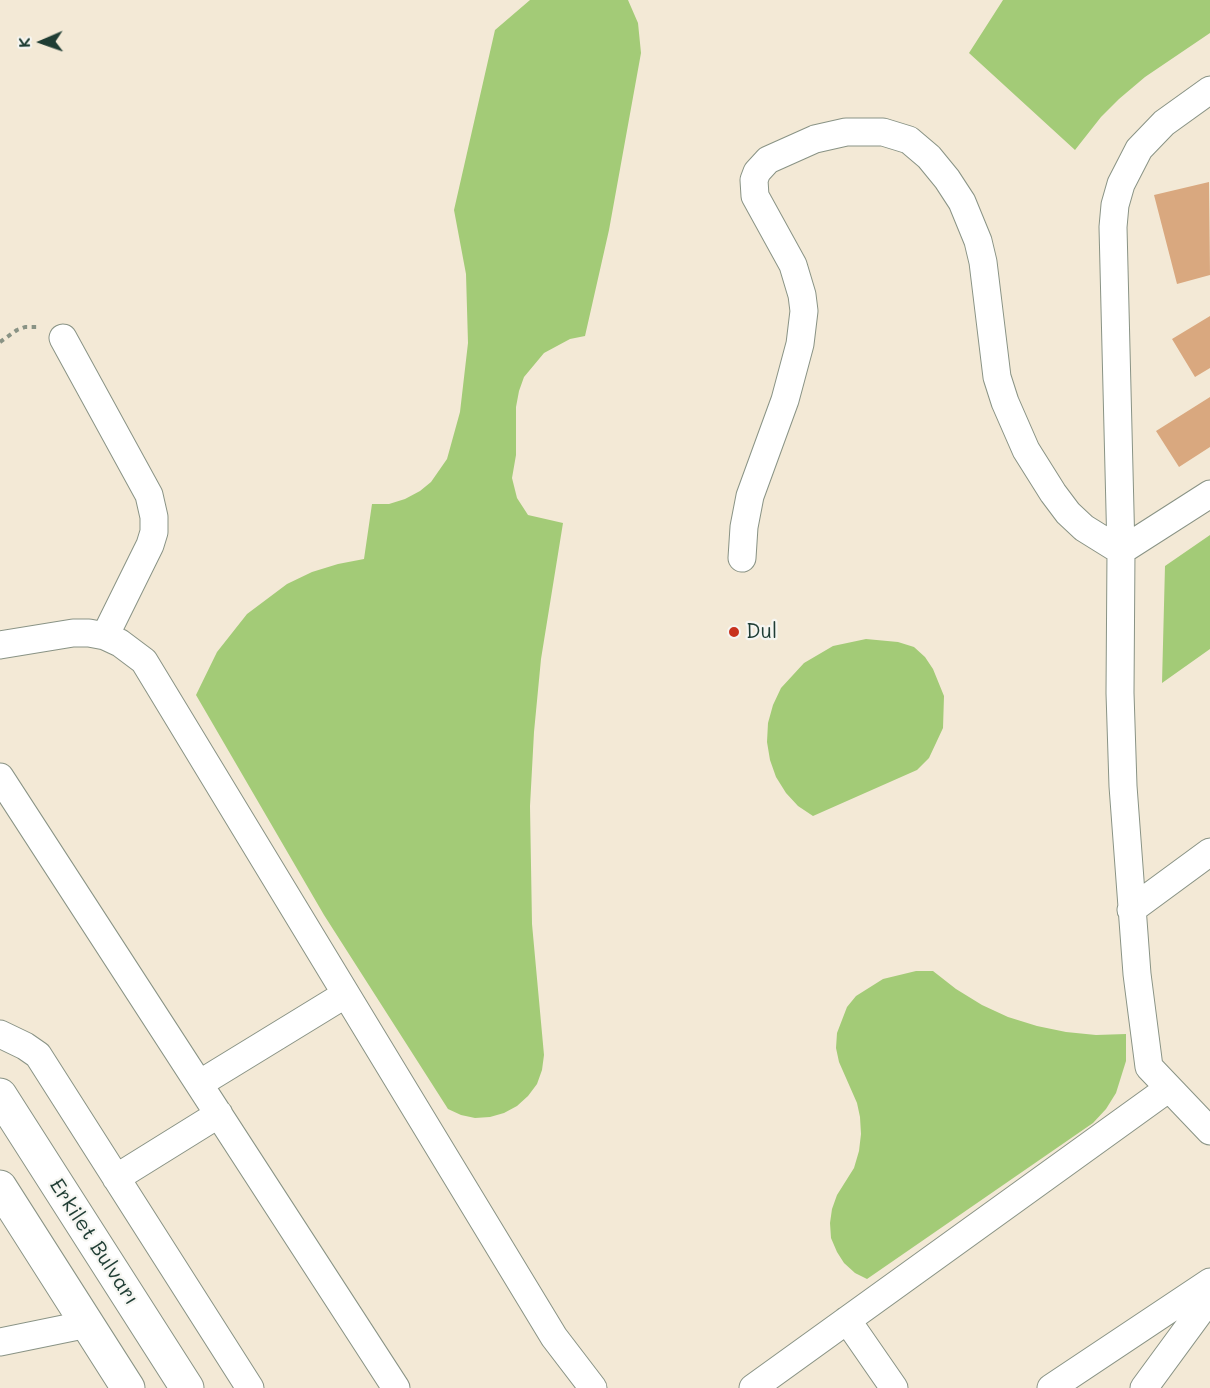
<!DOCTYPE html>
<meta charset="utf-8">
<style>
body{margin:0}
#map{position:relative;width:1210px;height:1388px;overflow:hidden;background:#f3e9d6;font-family:Mali,sans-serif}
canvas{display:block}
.north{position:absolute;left:12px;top:12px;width:60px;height:60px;-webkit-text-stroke:4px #f6f6f2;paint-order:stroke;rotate:268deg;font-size:16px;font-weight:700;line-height:24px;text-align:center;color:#1f3d34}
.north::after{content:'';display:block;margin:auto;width:21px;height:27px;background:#1f3d34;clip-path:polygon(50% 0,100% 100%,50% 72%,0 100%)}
</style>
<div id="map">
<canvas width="1210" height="1388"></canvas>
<div class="north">K</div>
</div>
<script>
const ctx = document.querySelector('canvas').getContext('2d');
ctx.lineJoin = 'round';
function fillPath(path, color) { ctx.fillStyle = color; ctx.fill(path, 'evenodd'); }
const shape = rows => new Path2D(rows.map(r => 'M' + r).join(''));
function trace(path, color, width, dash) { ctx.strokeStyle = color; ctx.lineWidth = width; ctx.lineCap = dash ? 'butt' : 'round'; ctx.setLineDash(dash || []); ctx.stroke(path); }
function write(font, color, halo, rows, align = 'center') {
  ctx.font = font + ' Mali,sans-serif'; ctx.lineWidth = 4.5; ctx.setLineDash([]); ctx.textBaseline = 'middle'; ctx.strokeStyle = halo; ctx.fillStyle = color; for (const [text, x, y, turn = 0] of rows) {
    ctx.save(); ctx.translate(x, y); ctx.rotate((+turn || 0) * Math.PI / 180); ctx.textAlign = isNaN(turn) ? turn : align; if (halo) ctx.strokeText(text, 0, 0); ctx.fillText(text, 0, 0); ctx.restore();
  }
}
const green = shape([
 [530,0,628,0,638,23,641,53,609,230,585,336,570,339,544,353,524,377,519,391,516,407,516,455,512,478,517,498,528,515,563,523,541,659,534,732,530,806,532,924,544,1055,542,1070,537,1084,528,1096,517,1106,504,1113,490,1117,475,1118,461,1115,448,1109,324,915,196,695,217,652,247,614,287,584,312,572,338,564,364,559,372,504,389,504,405,499,420,491,431,482,447,459,460,412,468,343,466,274,454,210,495,30],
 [1003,0,1210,0,1210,33,1145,77,1119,99,1101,117,1075,150,969,53],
 [1210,535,1210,649,1162,683,1165,566],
 [866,639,898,642,914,647,925,657,933,669,944,696,943,728,929,758,917,770,813,816,798,806,786,793,776,777,770,760,767,742,768,723,773,705,781,688,804,663,833,646],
 [916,971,933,971,956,989,982,1005,1008,1017,1037,1026,1066,1032,1096,1035,1126,1034,1126,1061,1116,1093,1106,1109,1093,1123,867,1279,855,1273,844,1263,837,1252,831,1238,830,1223,832,1209,837,1195,854,1168,859,1151,861,1134,860,1117,857,1103,839,1062,836,1048,837,1033,847,1007,856,996,883,979]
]);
const building = shape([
 [1209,182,1210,275,1177,284,1154,195],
 [1210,316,1210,368,1195,377,1172,339],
 [1210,397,1210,447,1179,467,1156,431]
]);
const path = shape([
 [0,342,17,330,25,327,40,327]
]);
const minor = shape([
 [1210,90,1164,123,1139,149,1121,184,1115,205,1113,227,1121,551,1120,693,1123,786,1137,974,1149,1067,1210,1131],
 [63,338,149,495,154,517,154,532,150,545,105,636],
 [742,558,744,527,750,496,785,400,800,344,804,311,802,295,793,265,755,196,754,180,757,172,768,160,815,139,846,132,883,132,909,140,929,157,947,179,962,202,978,241,983,262,997,377,1005,402,1026,450,1053,493,1068,513,1084,528,1121,551,1210,494],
 [0,645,73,633,89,633,105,636,120,643,144,661,554,1337,593,1388],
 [0,777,396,1388],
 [1131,910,1210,852],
 [0,1034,25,1046,38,1055,250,1388],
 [199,1084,346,994],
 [116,1178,219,1114],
 [847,1320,894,1388],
 [0,1342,88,1324],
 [753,1388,1169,1088],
 [1051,1388,1210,1282],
 [1144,1388,1210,1298]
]);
const major = shape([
 [0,1095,187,1388],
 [0,1187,128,1388]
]);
const markers = [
 [734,632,6,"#c8321e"]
];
const poiNames = [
 ["Dul",746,632]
];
const streetNames = [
 ["Erkilet Bulvarı",94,1242,57]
];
fillPath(green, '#a3cb77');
fillPath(building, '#d9a87f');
trace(minor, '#899385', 29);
trace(major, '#899385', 35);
trace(path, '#899385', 4, [4.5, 4.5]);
trace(minor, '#fff', 27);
trace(major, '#fff', 33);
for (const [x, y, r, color] of markers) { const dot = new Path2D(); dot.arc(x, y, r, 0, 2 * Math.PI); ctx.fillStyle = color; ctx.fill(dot); trace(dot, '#f6f6f2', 2); }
write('21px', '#1f3d34', '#f6f6f2', poiNames, 'left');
write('21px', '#1f3d34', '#f6f6f2', streetNames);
</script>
